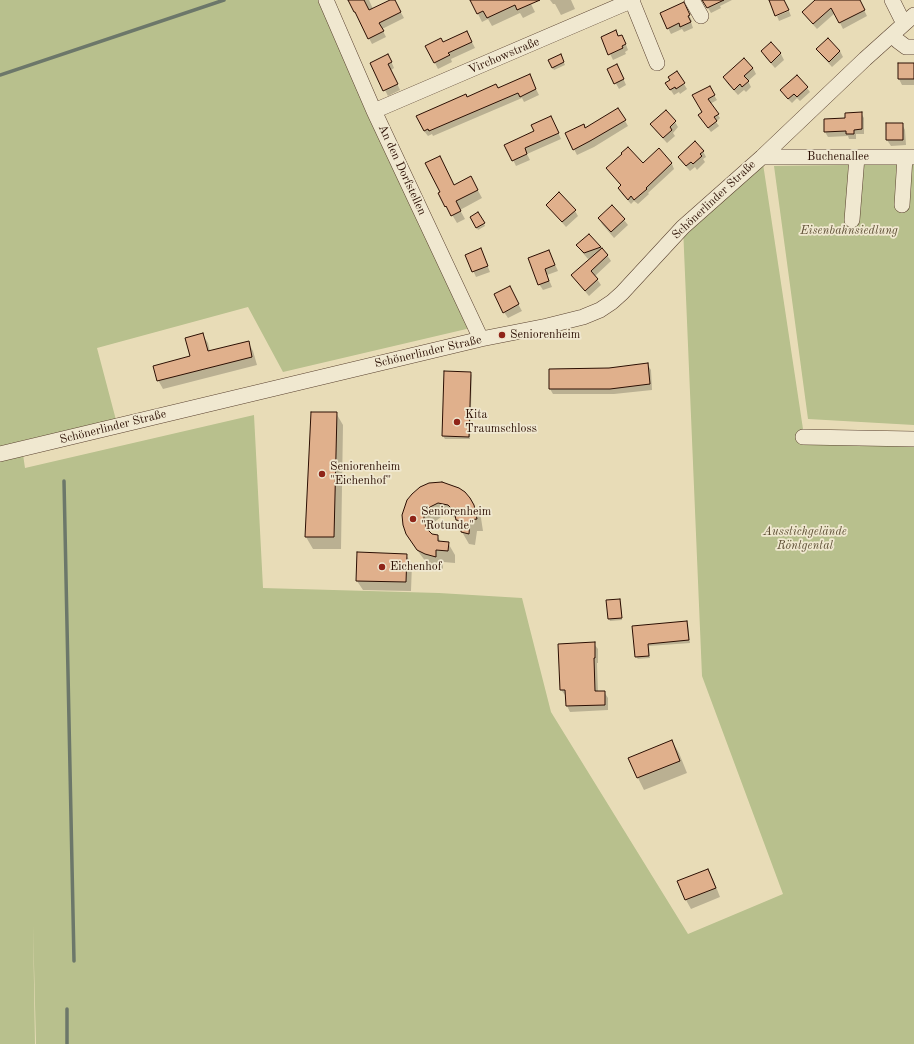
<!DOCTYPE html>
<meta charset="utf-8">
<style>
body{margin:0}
canvas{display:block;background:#e8dcb7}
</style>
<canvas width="914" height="1044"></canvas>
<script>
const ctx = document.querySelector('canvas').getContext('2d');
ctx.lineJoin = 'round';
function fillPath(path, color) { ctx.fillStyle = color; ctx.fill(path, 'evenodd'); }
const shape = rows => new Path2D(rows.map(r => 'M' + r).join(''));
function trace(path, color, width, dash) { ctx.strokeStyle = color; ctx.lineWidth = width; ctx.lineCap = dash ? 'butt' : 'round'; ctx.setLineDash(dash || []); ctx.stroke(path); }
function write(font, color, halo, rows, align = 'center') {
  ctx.font = font + ' "Old Standard TT",serif'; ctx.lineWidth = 3.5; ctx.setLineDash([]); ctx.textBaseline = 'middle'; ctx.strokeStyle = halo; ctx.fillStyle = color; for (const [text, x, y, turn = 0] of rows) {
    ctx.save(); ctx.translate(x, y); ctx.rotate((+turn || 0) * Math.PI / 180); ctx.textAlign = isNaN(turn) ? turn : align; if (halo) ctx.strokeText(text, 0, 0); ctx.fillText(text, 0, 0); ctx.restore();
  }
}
const green = shape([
 [0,0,325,0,475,327,283,372,248,307,97,348,116,420,21,441,25,468,254,415,263,588,439,593,522,598,551,712,688,934,783,894,702,676,683,227,762,157,803,429,914,436,914,1044,36,1044,33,924,35,1044,0,1044],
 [914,164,914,425,808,419,774,166]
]);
const shadow = shape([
 [349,0,369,0,373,9,392,0,394,0,404,18,382,29,386,37,372,44],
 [471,0,529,0,535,12,523,18,520,13,492,26,488,19,482,22],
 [550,0,571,0,575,9,561,15,555,4,553,4],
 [703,0,732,0,720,6,721,8,711,13],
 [817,0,859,0,867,16,843,29,835,13,817,29,807,18,804,12],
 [686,9,692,21,691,22,693,28,684,32,682,29,671,34,668,28],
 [789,11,791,16,779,21,777,16],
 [615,31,619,37,625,42,628,50,625,52,626,54,613,60,602,37],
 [467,32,475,48,451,59,452,62,438,69,427,47,442,43],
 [771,43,781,54,784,60,775,68,765,57,762,51],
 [818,49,840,51,843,57,832,67,821,55],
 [562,58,565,65,554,70,552,67],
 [391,61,394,68,391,70,400,90,388,96,371,63],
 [899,64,914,64,914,85,902,85,899,79],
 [753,68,756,74,748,81,751,87,746,92,744,90,738,95,727,83,724,77],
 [608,69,620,71,626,85,619,89],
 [532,81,539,95,524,102,522,98,433,136,432,134,428,136,424,131,467,98],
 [684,84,687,89,680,94,679,92,674,95,670,89],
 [709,87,717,100,710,104,720,118,716,122,719,126,711,132,699,116,704,112],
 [807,88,810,92,800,101,797,98,792,103,784,95],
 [618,109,628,126,594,147,577,155,574,149,585,129],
 [861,113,864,118,864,134,856,134,856,139,849,139,848,136,828,137,825,132,846,119],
 [675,122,678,127,673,133,675,136,667,143,655,130,652,124],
 [554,123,561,139,527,154,530,160,516,166,506,145],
 [902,124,905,130,906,145,891,146,887,140],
 [659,150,672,164,674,169,648,193,649,194,638,204,634,201,631,204,622,194,619,189,622,186,610,173,607,168,643,164],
 [703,151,706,157,703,159,705,162,697,170,695,167,690,171,682,162,679,157],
 [475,185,482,198,460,210,465,219,457,223,451,213,451,214,440,193],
 [547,205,575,211,578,216,566,227,551,210],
 [612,206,624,220,628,225,614,238,602,224,599,218],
 [478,213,485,226,478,230,471,217],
 [589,235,607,255,611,261,595,276,601,285,589,296,576,281,572,275,592,257,588,259,581,251,578,245],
 [549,251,558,271,547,275,552,287,543,290,539,284],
 [466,255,483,255,490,272,476,277],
 [512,293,522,311,508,318,504,312],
 [202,334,208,343,210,352,248,342,253,351,257,365,163,389,158,380,191,357],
 [647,364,651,370,652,390,614,394,553,394,550,389,609,369],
 [445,372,470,373,472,375,470,439,445,439,443,436],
 [336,413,343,425,341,549,313,549,306,537],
 [470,498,481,518,483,531,477,531,475,545,469,544,462,532,462,529,457,520,456,518,446,515,441,517,433,523,430,528,430,534,437,536,441,542,448,543,455,555,455,563,443,562,443,569,433,566,426,562,414,546,407,534,408,501],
 [431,548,444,549,444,551,431,550],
 [406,555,412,564,411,591,363,590,357,581],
 [619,600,621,602,622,620,610,621,609,619],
 [687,622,688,624,690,643,649,646,650,658,638,659,636,657,634,627],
 [594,644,598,649,598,663,597,663,598,692,604,692,608,698,608,710,570,712,567,706,566,695,565,695,561,690],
 [672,741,679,753,687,773,644,790,638,778,630,758],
 [708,870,713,879,720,897,691,909,686,900,679,882]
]);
const stream = shape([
 [0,75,224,0],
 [64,481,74,961],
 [67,1044,67,1009]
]);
const building = shape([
 [348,0,364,0,369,10,390,0,395,0,401,12,379,23,384,31,368,39,355,12,354,12,348,0],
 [470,0,540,0,517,10,515,5,487,18,483,11,477,14,470,0],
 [702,0,724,0,707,8,702,0],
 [769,0,784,0,789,10,775,16,769,0],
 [815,0,860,0,865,10,839,23,831,8,813,24,802,12,815,0],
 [684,2,690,15,688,16,691,22,680,27,679,23,667,29,660,13,684,2],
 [616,30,618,36,622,35,626,44,622,46,623,48,608,55,601,37,616,30],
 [467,31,472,42,448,53,450,55,434,63,425,46,441,38,443,42,467,31],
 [828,38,840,51,829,62,816,49,828,38],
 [771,42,781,53,771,63,761,51,771,42],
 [388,54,392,62,388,64,398,84,383,91,370,63,388,54],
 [561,54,564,62,552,68,548,60,561,54],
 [744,58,753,68,744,76,749,81,742,87,740,84,734,90,723,77,744,58],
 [898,63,914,63,914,79,898,79,898,63],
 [617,64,624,79,614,84,607,69,617,64],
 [677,71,685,83,676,89,675,87,670,90,665,83,670,80,668,77,677,71],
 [530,74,536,89,520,97,518,93,429,131,428,129,424,131,416,116,466,94,467,97,496,84,498,88,530,74],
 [797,75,808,87,797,97,794,94,788,99,780,90,797,75],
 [710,86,715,95,708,99,719,114,714,117,717,121,708,128,698,115,702,112,692,95,710,86],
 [618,108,626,120,590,141,573,150,565,133,584,124,585,128,618,108],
 [666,110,676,121,670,127,672,130,663,138,650,124,666,110],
 [862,112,862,129,854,130,854,134,846,134,846,131,824,132,824,119,845,118,845,113,862,112],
 [551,116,559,133,525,148,527,154,512,161,504,145,534,131,531,125,551,116],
 [886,123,903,123,903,140,886,140,886,123],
 [695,141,704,151,700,154,702,156,693,164,691,162,686,166,678,157,695,141],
 [628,147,643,163,659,148,672,163,646,188,647,189,634,200,631,196,628,200,618,188,621,185,620,184,606,168,622,154,621,153,628,147],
 [440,156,454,185,471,176,478,190,456,201,461,211,451,216,446,206,445,207,438,193,440,192,425,163,440,156],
 [559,192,576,210,562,222,546,205,559,192],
 [612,205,625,219,611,232,598,218,612,205],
 [478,212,485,223,476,228,470,217,478,212],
 [589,234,601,247,584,253,576,245,589,234],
 [481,248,488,266,472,272,465,255,481,248],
 [602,248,608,255,591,271,598,279,585,291,571,275,602,248],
 [549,250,555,265,545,269,549,281,538,285,528,258,549,250],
 [510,286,519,304,503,313,494,294,510,286],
 [203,333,208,351,249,341,252,357,157,381,153,366,190,356,185,338,203,333],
 [648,363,650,384,610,389,549,389,549,369,609,368,648,363],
 [444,371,471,372,469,437,442,436,444,371],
 [311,412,337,412,334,537,305,537,311,412],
 [442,482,459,488,465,492,470,498,474,505,477,519,470,520,469,534,461,532,461,521,456,520,455,515,452,509,448,505,438,503,430,507,426,511,424,516,424,521,427,529,432,534,438,535,438,541,449,542,448,551,436,550,436,557,425,554,417,550,406,534,403,525,402,515,407,500,412,494,420,487,429,483,442,482],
 [357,552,407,554,406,582,356,581,357,552],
 [620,599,622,618,608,619,606,600,620,599],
 [687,621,689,640,648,644,649,656,635,657,632,626,687,621],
 [595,642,595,658,594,658,595,691,605,691,605,705,566,706,565,690,560,690,558,644,595,642],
 [672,740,680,761,637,778,628,758,672,740],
 [708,869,716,888,685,900,677,881,708,869]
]);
const minor = shape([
 [326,0,374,111,481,339],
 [692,0,701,16],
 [892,0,901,18,906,22],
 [632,1,657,63],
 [892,35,898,41,906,47,914,47],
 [374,111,633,0],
 [762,157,914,157],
 [902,205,905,157],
 [852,220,857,157],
 [803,437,914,439],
 [0,454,481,339,547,326,583,317,600,310,612,302,622,293,683,227,762,157,865,59,914,15]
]);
const markers = [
 [502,335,4,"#8f2418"],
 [457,422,4,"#8f2418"],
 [322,474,4,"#8f2418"],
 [413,519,4,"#8f2418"],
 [382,567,4,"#8f2418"]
];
const streetNames = [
 ["Virchowstraße",504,56,-23],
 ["Buchenallee",838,157],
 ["An den Dorfstellen",402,170,65],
 ["Schönerlinder Straße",714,200,-43],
 ["Schönerlinder Straße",428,352,-13],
 ["Schönerlinder Straße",113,427,-14]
];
const parkNames = [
 ["Eisenbahnsiedlung",849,231],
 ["Ausstichgelände",805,532],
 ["Röntgental",805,546]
];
const poiNames = [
 ["Seniorenheim",510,335],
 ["Kita",465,415],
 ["Traumschloss",465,429],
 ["Seniorenheim",330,467],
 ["\"Eichenhof\"",330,481],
 ["Seniorenheim",421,512],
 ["\"Rotunde\"",421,526],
 ["Eichenhof",390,567]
];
fillPath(green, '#b8c08d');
fillPath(shadow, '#0003');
trace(stream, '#6c776a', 3.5);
fillPath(building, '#e0b08c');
trace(building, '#2b0f03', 1);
trace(minor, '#5a4230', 16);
trace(minor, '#f0e8d0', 15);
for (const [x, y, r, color] of markers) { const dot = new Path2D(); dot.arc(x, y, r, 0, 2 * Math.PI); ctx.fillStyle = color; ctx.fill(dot); trace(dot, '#f0e8d0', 1.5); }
write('12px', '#2b0f03', '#f0e8d0', streetNames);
write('italic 12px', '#5c4d33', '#f0e8d0', parkNames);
write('12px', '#2b0f03', '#f0e8d0', poiNames, 'left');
</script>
